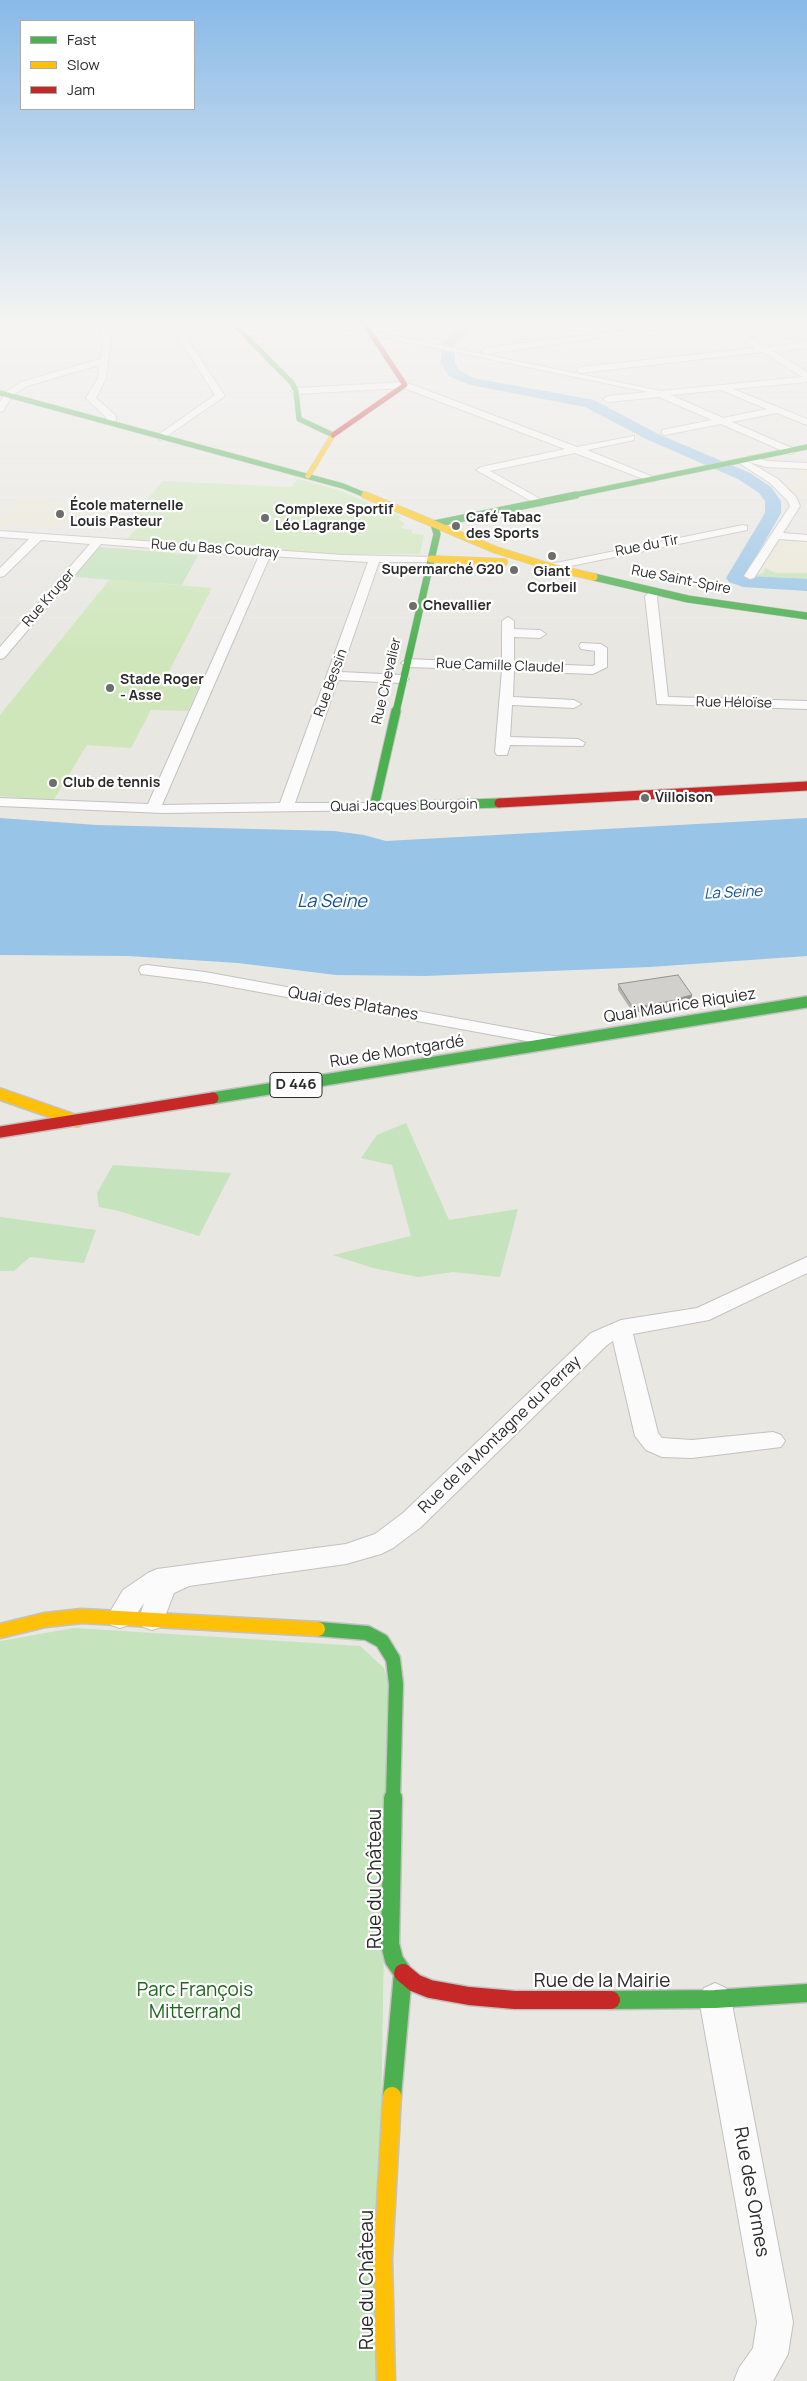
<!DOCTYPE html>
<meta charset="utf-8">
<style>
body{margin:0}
#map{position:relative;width:807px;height:2381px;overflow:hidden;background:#e8e7e2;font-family:Manrope,sans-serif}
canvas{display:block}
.legend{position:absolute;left:20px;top:20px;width:175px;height:90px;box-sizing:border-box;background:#fff;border:1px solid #aaa;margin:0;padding:6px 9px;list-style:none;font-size:15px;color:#2b2b2b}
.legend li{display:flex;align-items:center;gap:10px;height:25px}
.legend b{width:25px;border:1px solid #aaa}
</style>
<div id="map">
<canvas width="807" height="2381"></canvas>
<ul class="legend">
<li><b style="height:6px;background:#4caf50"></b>Fast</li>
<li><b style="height:6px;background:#ffc107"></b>Slow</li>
<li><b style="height:6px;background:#c62828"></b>Jam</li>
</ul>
</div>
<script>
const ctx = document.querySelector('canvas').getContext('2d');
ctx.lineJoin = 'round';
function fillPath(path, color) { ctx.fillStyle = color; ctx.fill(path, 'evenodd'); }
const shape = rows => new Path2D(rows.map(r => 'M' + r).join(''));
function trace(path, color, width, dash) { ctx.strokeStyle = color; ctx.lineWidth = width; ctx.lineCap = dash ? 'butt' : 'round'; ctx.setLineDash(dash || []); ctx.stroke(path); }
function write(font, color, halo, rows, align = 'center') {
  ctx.font = font + ' Manrope,sans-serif'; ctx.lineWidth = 4.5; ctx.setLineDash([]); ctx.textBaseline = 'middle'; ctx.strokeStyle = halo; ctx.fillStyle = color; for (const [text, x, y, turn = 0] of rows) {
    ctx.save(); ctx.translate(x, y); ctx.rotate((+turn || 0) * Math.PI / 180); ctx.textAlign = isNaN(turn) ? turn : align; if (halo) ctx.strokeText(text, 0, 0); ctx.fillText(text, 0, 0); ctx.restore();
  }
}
const education = shape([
 [799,468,807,469,807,495,792,494,782,485,792,485,792,482,800,482],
 [21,500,96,506,119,508,105,527,59,524,56,528,0,525,0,519],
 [782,539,807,540,807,579,751,577,763,573]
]);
const green = shape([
 [99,547,198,555,182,585,74,577],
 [765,568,776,573,807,573,807,579,751,577,763,573],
 [406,1123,449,1220,518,1209,500,1277,453,1272,418,1277,373,1268,333,1255,411,1236,392,1165,361,1158,377,1135],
 [113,1165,231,1173,199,1236,119,1211,99,1207,97,1193],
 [0,1217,96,1230,84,1263,30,1257,14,1271,0,1271],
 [74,1628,360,1646,384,1668,388,1683,377,2381,0,2381,0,1641]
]);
const pitch = shape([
 [298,479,338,490,402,517,398,519,405,524,401,526,402,528,412,530,412,533,424,535,420,554,334,554,126,540,138,527,136,521,128,521,163,481,291,487],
 [110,579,212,588,163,683,200,685,188,711,151,710,131,748,87,745,53,801,0,796,0,715]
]);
const water = shape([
 [751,577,807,579,807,590,731,583],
 [0,818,97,825,334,831,364,835,386,841,807,818,807,956,650,967,425,976,336,975,238,963,128,956,0,955]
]);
const river = shape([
 [459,326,473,326,455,344,455,362,459,370,474,378,594,400,658,434,750,473,771,487,781,501,781,513,745,576,807,579,807,591,743,587,729,582,726,578,765,513,765,501,759,493,738,479,648,440,585,407,470,385,448,376,441,362,441,343,459,326]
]);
const street = shape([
 [100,326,108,326,111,340,106,378,96,398,116,416,116,420,111,424,105,424,103,422,107,418,86,398,98,378,99,365,27,386,13,395,3,411,0,412,0,402,7,391,21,382,100,359,103,340,100,326],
 [175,326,183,326,182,331,225,396,161,440,158,439,158,435,215,395,174,331,175,326],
 [330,326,347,326,661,391,802,377,763,352,581,373,577,370,581,367,756,348,723,326,733,326,766,347,807,342,807,348,773,351,807,372,807,382,733,389,807,419,807,425,777,413,732,422,794,449,794,453,790,454,721,424,665,435,662,434,662,430,712,420,659,397,608,402,603,399,608,396,648,392,330,326],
 [721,390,767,409,723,418,671,395,721,390],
 [656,326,680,326,485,354,481,351,485,348,656,326],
 [405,382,577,447,634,436,634,440,587,450,658,479,653,482,649,481,575,453,490,471,544,501,544,505,540,506,476,470,481,467,565,449,404,388,296,394,291,391,296,388,405,382],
 [751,456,767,461,807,463,807,469,766,467,749,462,778,479,796,497,800,506,783,533,807,535,807,541,779,539,754,578,750,579,744,576,790,506,787,500,770,483,736,461,741,458,747,460,747,457,751,456],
 [743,525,747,526,747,530,551,570,545,567,551,564,743,525],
 [0,531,343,555,435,557,437,559,431,562,379,562,341,672,402,675,409,679,402,683,338,680,295,803,374,803,379,804,381,807,379,810,163,813,0,806,0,798,148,804,259,556,101,544,4,658,0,659,0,647,90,544,41,540,4,576,0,577,0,568,29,539,0,537,0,531],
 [270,556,368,562,280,803,162,805,270,556],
 [655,588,661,592,657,597,668,697,807,701,807,709,657,704,645,596,655,588],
 [508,617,514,621,514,629,540,630,546,634,540,638,514,637,514,663,592,666,595,665,595,651,581,649,579,646,581,643,601,644,607,648,607,667,593,674,514,671,513,697,574,700,581,704,574,708,512,705,510,737,578,739,585,743,583,746,510,745,507,755,497,755,495,752,502,670,407,667,401,663,407,659,502,663,502,621,508,617],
 [147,965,205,972,559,1037,565,1038,568,1042,565,1046,559,1047,205,982,141,974,139,970,141,966,147,965],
 [807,1257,807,1273,709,1320,633,1334,658,1433,662,1438,692,1440,773,1432,781,1435,785,1441,781,1447,692,1458,662,1457,646,1450,635,1436,613,1341,607,1345,421,1527,393,1548,381,1554,346,1564,189,1586,174,1593,161,1627,152,1630,143,1627,139,1619,144,1603,129,1625,120,1628,111,1625,107,1617,123,1590,148,1573,157,1569,346,1544,375,1534,403,1513,591,1333,621,1320,697,1308,807,1257],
 [715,1983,726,1988,731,1999,793,2322,788,2354,773,2381,734,2381,739,2368,753,2348,757,2322,699,1999,704,1988,715,1983]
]);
const fastFar5 = shape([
 [236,326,292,383,296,391,299,419,333,435],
 [0,393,343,486,365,495],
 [570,496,807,447]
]);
const fastFar4 = shape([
 [434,524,576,495],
 [594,577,688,599,807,616],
 [396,712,437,534,434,524]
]);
const fastFar3 = shape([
 [396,711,374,807,499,803]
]);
const fastFar2 = shape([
 [213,1098,807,1002]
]);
const fastFar1 = shape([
 [318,1629,367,1633,382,1641,393,1659,396,1684,393,1799]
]);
const fast = shape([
 [611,2000,715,1999,807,1993],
 [392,2096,403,1973,394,1960,390,1944,393,1798]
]);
const slowFar4 = shape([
 [308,476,333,435],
 [365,495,367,496]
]);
const slowFar3 = shape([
 [365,495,496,550,551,567,594,577],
 [431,559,504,562]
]);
const slowFar2 = shape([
 [0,1094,77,1121]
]);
const slowFar1 = shape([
 [0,1631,45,1620,82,1616,318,1629]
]);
const slow = shape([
 [386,2381,383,2259,392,2096]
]);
const jamFar3 = shape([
 [333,435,405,385,366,326]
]);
const jamFar2 = shape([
 [499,803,807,786]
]);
const jamFar1 = shape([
 [0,1132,213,1098]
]);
const jam = shape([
 [403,1973,415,1983,430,1989,469,1996,515,2000,611,2000]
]);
const wall = shape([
 [618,984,692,995,691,1001,680,1003,680,1005,633,1013,618,990]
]);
const shadedWall = shape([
 [692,995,691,1001,680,1003,680,1005,633,1013,633,1008]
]);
const building = shape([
 [678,975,692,995,680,998,681,999,633,1008,618,984,678,975]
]);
const markers = [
 [60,514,5,"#6d6d6b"],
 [265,518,5,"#6d6d6b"],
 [456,526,5,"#6d6d6b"],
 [552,556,5,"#6d6d6b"],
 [514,570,5,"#6d6d6b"],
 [413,606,5,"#6d6d6b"],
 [110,688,5,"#6d6d6b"],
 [53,783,5,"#6d6d6b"],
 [645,798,5,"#6d6d6b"]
];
const farPoinames = [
 ["École maternelle",70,506],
 ["Louis Pasteur",70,522],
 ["Complexe Sportif",275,510],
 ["Léo Lagrange",275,526],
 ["Café Tabac",466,518],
 ["des Sports",466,534],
 ["Supermarché G20",504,570,"right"],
 ["Giant",552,572,"center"],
 ["Corbeil",552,588,"center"],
 ["Chevallier",423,606],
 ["Stade Roger",120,680],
 ["- Asse",120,696],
 ["Club de tennis",63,783],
 ["Villoison",655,798]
];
const farStreetnames = [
 ["Rue du Tir",647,546,-11],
 ["Rue du Bas Coudray",215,549,4],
 ["Rue Saint-Spire",681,580,11],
 ["Rue Kruger",49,598,-49],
 ["Rue Camille Claudel",500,666,2],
 ["Rue Chevalier",387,681,-77],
 ["Rue Bessin",331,683,-70],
 ["Rue Héloïse",734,703,1],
 ["Quai Jacques Bourgoin",404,806,-1]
];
const farWaternames = [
 ["La Seine",733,893,-3]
];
const shields = [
 [296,1085,52]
];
const shieldNames = [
 ["D 446",296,1085]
];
const streetNames = [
 ["Quai des Platanes",353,1004,10],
 ["Quai Maurice Riquiez",680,1006,-9],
 ["Rue de Montgardé",397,1052,-9],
 ["Rue de la Montagne du Perray",500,1435,-44]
];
const waterNames = [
 ["La Seine",332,902]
];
const nearStreetnames = [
 ["Rue du Château",376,1879,-90],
 ["Rue de la Mairie",602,1982],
 ["Rue des Ormes",751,2192,80],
 ["Rue du Château",368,2280,-90]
];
const nearParknames = [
 ["Parc François",195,1991],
 ["Mitterrand",195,2013]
];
fillPath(education, '#ebe8d7');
fillPath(green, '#c5e3bc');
fillPath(pitch, '#cee6ba');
fillPath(water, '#98c4e7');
fillPath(river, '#98c4e7');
trace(street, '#c2c2c2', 2);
trace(fastFar5, '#c2c2c2', 6);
trace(fastFar4, '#c2c2c2', 8);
trace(fastFar3, '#c2c2c2', 11);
trace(fastFar2, '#c2c2c2', 14);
trace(fastFar1, '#c2c2c2', 17);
trace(fast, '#c2c2c2', 21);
trace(slowFar4, '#c2c2c2', 6);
trace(slowFar3, '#c2c2c2', 8);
trace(slowFar2, '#c2c2c2', 14);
trace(slowFar1, '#c2c2c2', 17);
trace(slow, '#c2c2c2', 21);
trace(jamFar3, '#c2c2c2', 6);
trace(jamFar2, '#c2c2c2', 11);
trace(jamFar1, '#c2c2c2', 14);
trace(jam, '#c2c2c2', 21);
fillPath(street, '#fcfbfb');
trace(fastFar5, '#4caf50', 5);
trace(fastFar4, '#4caf50', 7);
trace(fastFar3, '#4caf50', 9);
trace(fastFar2, '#4caf50', 11);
trace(fastFar1, '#4caf50', 14);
trace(fast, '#4caf50', 18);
trace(slowFar4, '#ffc107', 5);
trace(slowFar3, '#ffc107', 7);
trace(slowFar2, '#ffc107', 11);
trace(slowFar1, '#ffc107', 14);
trace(slow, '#ffc107', 18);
trace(jamFar3, '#c62828', 5);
trace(jamFar2, '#c62828', 9);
trace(jamFar1, '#c62828', 11);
trace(jam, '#c62828', 18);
fillPath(wall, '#b4b3af');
fillPath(shadedWall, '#92928f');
fillPath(building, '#d1d0cc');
trace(building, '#92928f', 1);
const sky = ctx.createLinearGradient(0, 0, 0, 660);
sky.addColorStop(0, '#88bae8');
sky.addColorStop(0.49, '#f5f4f2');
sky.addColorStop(1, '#f5f4f200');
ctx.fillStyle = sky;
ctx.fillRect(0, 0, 807, 660);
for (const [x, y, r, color] of markers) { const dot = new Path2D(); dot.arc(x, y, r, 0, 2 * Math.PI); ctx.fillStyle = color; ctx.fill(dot); trace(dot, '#fff', 2); }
write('bold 14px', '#2b2b2b', '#fff', farPoinames, 'left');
write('14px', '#2b2b2b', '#fff', farStreetnames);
write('italic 15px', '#145295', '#fff', farWaternames);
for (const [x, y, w] of shields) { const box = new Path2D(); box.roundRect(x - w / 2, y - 12.5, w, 25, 4); ctx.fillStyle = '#fff'; ctx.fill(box); trace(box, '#2b2b2b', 1); }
write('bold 15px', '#2b2b2b', null, shieldNames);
write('16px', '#2b2b2b', '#fff', streetNames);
write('italic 18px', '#145295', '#fff', waterNames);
write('19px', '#2b2b2b', '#fff', nearStreetnames);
write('19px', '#20651e', '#fff', nearParknames);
</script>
